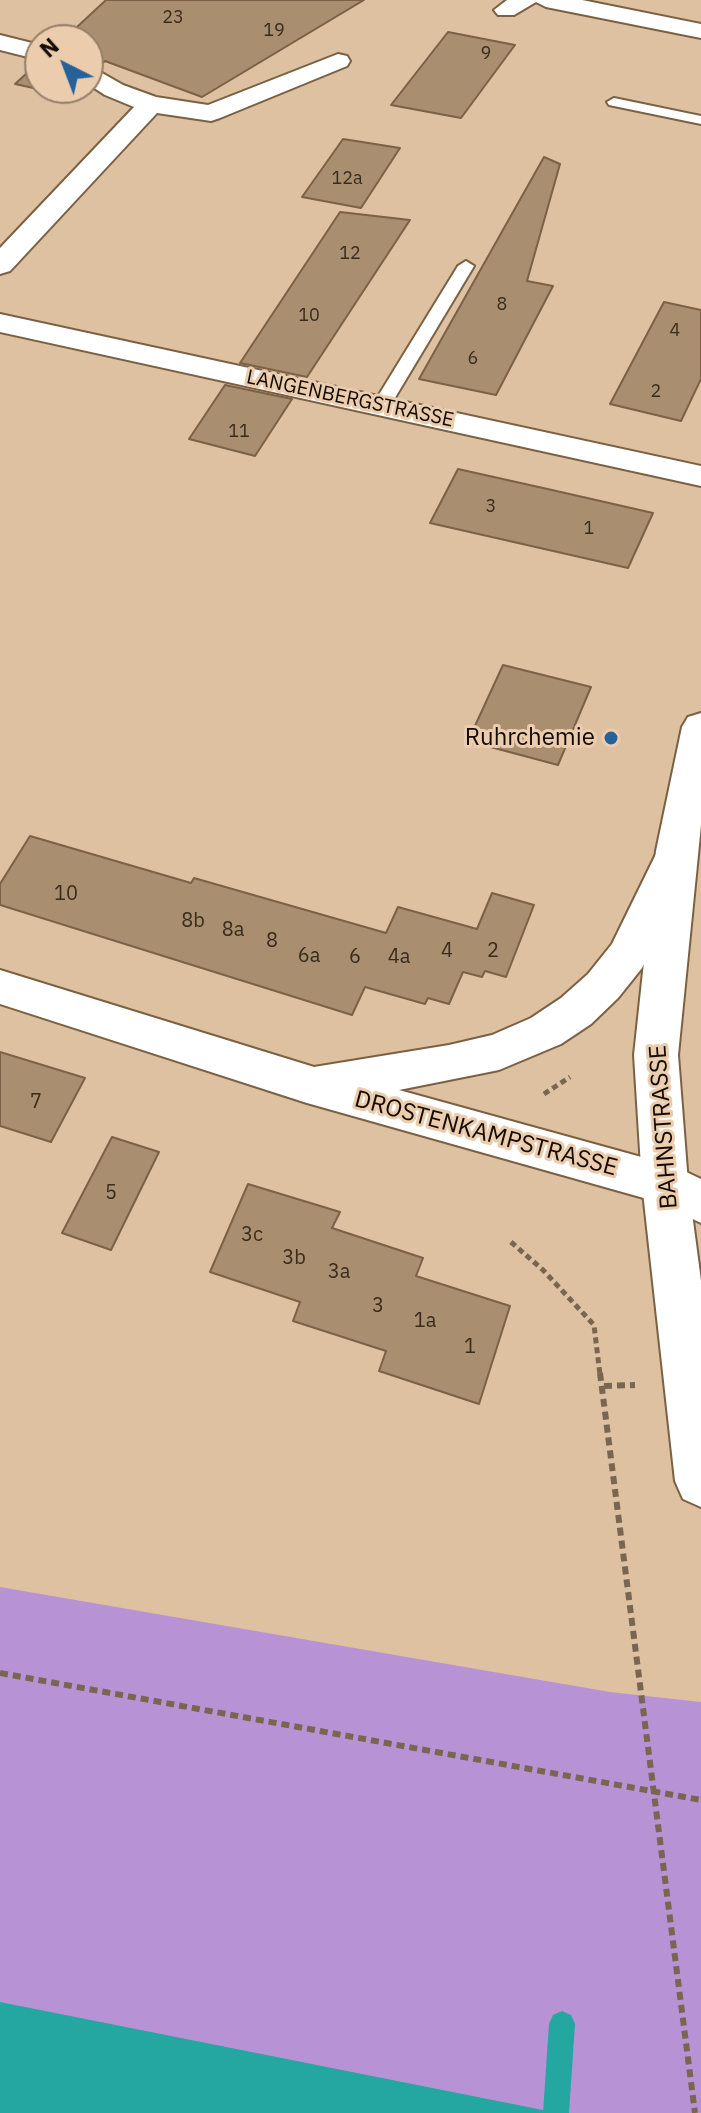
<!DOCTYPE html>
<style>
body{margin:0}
#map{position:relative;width:701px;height:2113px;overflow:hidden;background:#dec1a1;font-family:"IBM Plex Sans",sans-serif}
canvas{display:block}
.north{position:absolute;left:24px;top:24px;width:80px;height:80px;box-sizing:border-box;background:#ebcdae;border:2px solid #957f69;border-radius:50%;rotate:318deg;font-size:22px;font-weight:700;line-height:32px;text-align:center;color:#140b02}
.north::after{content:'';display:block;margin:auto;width:28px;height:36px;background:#266299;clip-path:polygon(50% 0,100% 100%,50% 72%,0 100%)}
</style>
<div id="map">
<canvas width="701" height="2113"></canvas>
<div class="north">N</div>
</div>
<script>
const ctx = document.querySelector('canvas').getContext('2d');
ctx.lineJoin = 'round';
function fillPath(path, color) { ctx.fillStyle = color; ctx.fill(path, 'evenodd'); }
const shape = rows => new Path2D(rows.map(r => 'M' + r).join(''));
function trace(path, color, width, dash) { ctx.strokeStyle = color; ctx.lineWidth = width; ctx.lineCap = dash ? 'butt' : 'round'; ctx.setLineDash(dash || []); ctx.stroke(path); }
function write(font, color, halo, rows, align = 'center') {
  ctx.font = font + ' "IBM Plex Sans",sans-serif'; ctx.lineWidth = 6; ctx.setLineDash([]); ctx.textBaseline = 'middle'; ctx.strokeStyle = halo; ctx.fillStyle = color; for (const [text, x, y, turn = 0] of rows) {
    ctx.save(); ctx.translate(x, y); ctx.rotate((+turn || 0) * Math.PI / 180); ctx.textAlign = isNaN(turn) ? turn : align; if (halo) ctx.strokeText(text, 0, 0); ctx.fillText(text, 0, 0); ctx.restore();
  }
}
const green = shape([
 [0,1587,610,1692,701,1702,701,2113,0,2113]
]);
const water = shape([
 [0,2002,558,2113,0,2113]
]);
const stream = shape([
 [562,2011,571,2015,575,2024,569,2113,543,2113,549,2024,553,2015,562,2011]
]);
const building = shape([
 [106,0,364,0,202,97,105,61,98,67,88,62,88,40,63,40,106,0],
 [448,32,515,45,461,118,391,105,448,32],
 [38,63,40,88,78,88,70,96,15,84,38,63],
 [343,139,400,148,361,208,302,197,343,139],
 [544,157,560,164,527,281,553,286,496,395,419,379,544,157],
 [340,212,410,220,307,377,240,363,340,212],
 [664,302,701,310,701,379,681,421,610,404,664,302],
 [225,385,292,399,255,456,189,439,225,385],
 [458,469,552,490,653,513,628,568,430,523,458,469],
 [503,665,591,687,558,765,468,741,503,665],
 [30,836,191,883,194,878,386,933,398,907,477,929,492,893,534,905,506,977,485,971,482,977,463,972,449,1004,428,998,425,1004,365,987,352,1015,0,905,0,884,30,836],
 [0,1052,85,1078,51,1142,0,1126,0,1052],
 [112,1137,159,1152,111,1250,62,1233,112,1137],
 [248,1184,340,1212,332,1228,423,1258,416,1276,510,1306,479,1404,379,1371,386,1351,293,1321,300,1302,210,1272,248,1184]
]);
const pathFar1 = shape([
 [544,1094,570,1077],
 [511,1242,543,1270,594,1325,600,1375]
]);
const path = shape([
 [600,1373,695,2113],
 [604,1386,635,1385],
 [0,1673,701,1800]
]);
const service = shape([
 [614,98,701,116,701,124,609,105,607,102,614,98],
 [466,261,474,266,390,406,381,411,375,410,372,406,458,266,466,261]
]);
const minor = shape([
 [507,0,582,0,701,24,701,38,546,7,536,2,514,15,498,15,494,10,507,0],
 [0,35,40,45,40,60,0,50,0,35],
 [338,54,347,56,350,61,347,66,220,118,211,121,157,113,10,271,0,274,0,248,134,107,105,95,88,84,88,65,123,85,156,97,208,105,338,54],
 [0,314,701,466,701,486,0,332,0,314],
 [665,1162,701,1179,701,1223,649,1198,642,1183,649,1168,665,1162]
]);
const tertiary = shape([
 [673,844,687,848,693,859,676,903,642,968,618,998,591,1024,561,1044,499,1070,399,1090,681,1168,688,1183,681,1198,665,1204,307,1103,0,1004,0,970,314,1067,449,1045,492,1035,531,1018,561,998,588,974,612,944,659,848,673,844]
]);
const secondary = shape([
 [701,713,701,825,678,1055,688,1183,701,1281,701,1507,683,1499,675,1481,642,1183,634,1055,656,851,682,727,688,717,701,713]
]);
const markers = [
 [611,738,8,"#266299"]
];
const farNumbernames = [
 ["23",173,18],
 ["19",274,31],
 ["9",486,54],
 ["12a",347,179],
 ["12",350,254],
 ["8",502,305],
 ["10",309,316],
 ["4",675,331],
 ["6",473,359],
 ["2",656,392],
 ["11",239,432],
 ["3",491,507],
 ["1",589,529]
];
const farStreetnames = [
 ["LANGENBERGSTRASSE",350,399,12]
];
const numberNames = [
 ["10",66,894],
 ["8b",193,921],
 ["8a",233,930],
 ["8",272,941],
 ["4",447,951],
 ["2",493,951],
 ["6a",309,956],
 ["6",355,957],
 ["4a",399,957],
 ["7",36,1102],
 ["5",111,1193],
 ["3c",252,1235],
 ["3b",294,1258],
 ["3a",339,1272],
 ["3",378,1306],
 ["1a",425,1321],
 ["1",470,1347]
];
const poiNames = [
 ["Ruhrchemie",595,738]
];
const streetNames = [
 ["BAHNSTRASSE",664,1127,-94],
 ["DROSTENKAMPSTRASSE",486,1134,15]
];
fillPath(green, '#b793d5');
fillPath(water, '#23a7a0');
fillPath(stream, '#23a7a0');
fillPath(building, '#a98e6f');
trace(building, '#7b6145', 2);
trace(service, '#7b6144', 4);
trace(minor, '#7b6144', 4);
trace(tertiary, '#7b6144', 4);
trace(secondary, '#7b6144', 4);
trace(pathFar1, '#796651', 5, [6, 4]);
trace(path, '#796651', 6, [8, 5]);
fillPath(service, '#fff');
fillPath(minor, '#fff');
fillPath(tertiary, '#fff');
fillPath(secondary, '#fff');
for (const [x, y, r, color] of markers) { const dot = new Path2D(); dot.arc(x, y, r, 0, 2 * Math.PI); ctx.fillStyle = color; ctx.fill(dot); trace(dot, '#ebcdae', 3); }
write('18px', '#392c1d', null, farNumbernames);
write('20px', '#140b02', '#ebcdae', farStreetnames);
write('20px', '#392c1d', null, numberNames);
write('24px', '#140b02', '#ebcdae', poiNames, 'right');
write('24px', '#140b02', '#ebcdae', streetNames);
</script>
